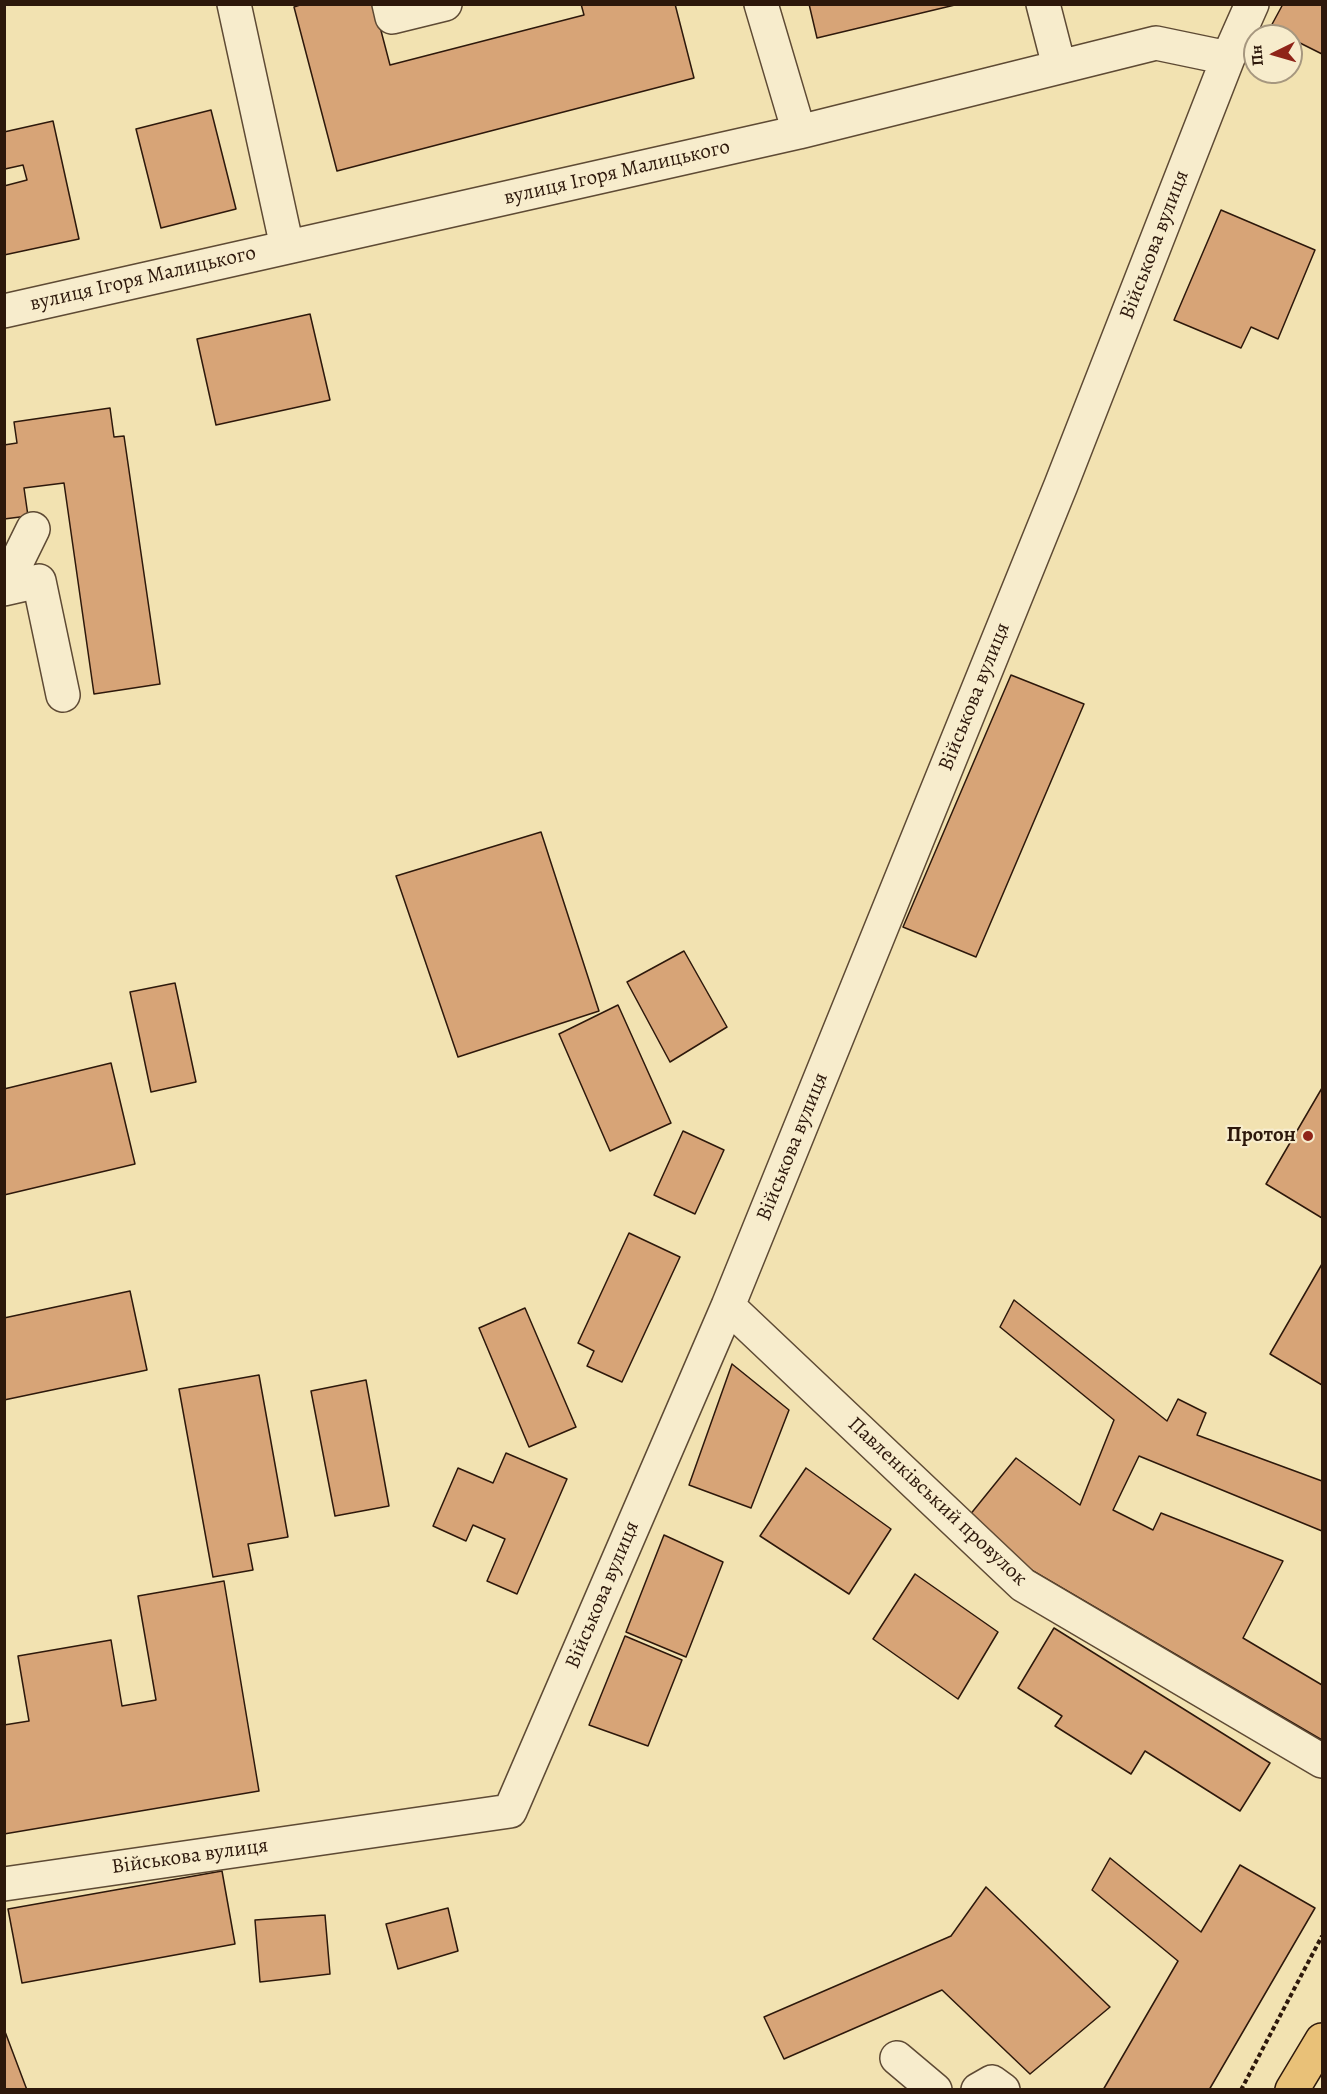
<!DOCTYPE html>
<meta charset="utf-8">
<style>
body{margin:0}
#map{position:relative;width:1327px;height:2094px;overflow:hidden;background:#f2e2b1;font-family:Alegreya,serif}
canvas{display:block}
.frame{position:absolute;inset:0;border:6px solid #2d180b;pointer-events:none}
.north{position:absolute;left:1243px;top:24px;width:60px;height:60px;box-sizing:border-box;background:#f7eccc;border:2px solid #a6977f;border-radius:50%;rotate:265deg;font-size:16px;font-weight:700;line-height:24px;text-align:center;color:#2d180b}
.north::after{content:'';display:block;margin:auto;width:21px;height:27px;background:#8f2418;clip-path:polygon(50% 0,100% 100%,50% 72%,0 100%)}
</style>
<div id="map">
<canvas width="1327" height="2094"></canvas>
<div class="frame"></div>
<div class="north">Пн</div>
</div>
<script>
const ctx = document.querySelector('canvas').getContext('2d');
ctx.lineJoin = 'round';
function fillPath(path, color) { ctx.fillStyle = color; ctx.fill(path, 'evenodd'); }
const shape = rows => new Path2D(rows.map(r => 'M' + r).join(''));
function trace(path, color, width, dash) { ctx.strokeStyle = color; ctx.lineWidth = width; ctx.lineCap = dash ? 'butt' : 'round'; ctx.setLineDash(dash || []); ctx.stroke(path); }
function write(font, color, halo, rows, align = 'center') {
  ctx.font = font + ' Alegreya,serif'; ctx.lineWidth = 4.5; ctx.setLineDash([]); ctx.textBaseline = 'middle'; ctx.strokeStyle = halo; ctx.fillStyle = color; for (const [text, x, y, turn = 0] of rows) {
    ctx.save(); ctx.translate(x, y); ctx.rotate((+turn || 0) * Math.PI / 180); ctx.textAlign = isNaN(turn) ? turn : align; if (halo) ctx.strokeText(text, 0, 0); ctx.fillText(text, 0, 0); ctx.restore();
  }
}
const building = shape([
 [303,4,374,4,390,65,584,15,581,4,675,4,694,78,337,171,294,7,303,4],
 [809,4,959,4,817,38,809,4],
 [1283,4,1322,4,1322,54,1270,28,1283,4],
 [211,110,236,209,161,228,136,129,211,110],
 [53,121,79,239,4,255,4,186,27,180,23,165,5,169,4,132,53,121],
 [1221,210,1315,250,1278,339,1251,327,1241,348,1174,320,1221,210],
 [310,314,330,400,216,425,197,339,310,314],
 [110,408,114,437,124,436,160,684,94,694,64,483,24,488,28,516,4,519,4,445,17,443,14,422,110,408],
 [1011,675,1084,704,976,957,903,927,1011,675],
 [541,832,599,1011,458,1057,396,876,541,832],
 [684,951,727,1027,670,1062,627,982,684,951],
 [175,983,196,1082,151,1092,130,992,175,983],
 [618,1005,671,1123,610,1151,559,1034,618,1005],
 [111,1063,135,1164,4,1195,4,1089,111,1063],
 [1322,1088,1322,1218,1266,1184,1322,1088],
 [683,1131,724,1150,695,1214,654,1195,683,1131],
 [629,1233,680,1257,622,1382,587,1366,594,1351,578,1343,629,1233],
 [1322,1264,1322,1385,1270,1354,1322,1264],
 [130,1291,147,1370,4,1400,4,1318,130,1291],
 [1014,1300,1167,1421,1178,1399,1206,1413,1197,1435,1322,1481,1322,1531,1139,1456,1113,1510,1153,1530,1161,1513,1283,1561,1243,1638,1322,1685,1322,1740,1028,1568,969,1516,1016,1458,1080,1505,1114,1420,1000,1327,1014,1300],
 [525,1308,576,1427,529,1447,479,1328,525,1308],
 [732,1364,789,1410,751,1508,689,1485,732,1364],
 [259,1375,288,1537,248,1544,253,1570,213,1577,179,1389,259,1375],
 [366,1380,389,1506,335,1516,311,1391,366,1380],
 [506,1453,567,1479,517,1594,487,1581,505,1539,473,1525,466,1541,433,1526,458,1468,493,1483,506,1453],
 [806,1468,891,1529,849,1594,760,1536,806,1468],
 [664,1535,723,1562,686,1657,626,1632,664,1535],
 [915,1574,998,1632,958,1699,873,1639,915,1574],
 [224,1581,259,1791,4,1834,4,1725,29,1721,18,1656,111,1640,122,1706,156,1700,138,1596,224,1581],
 [1054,1628,1270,1763,1240,1811,1145,1751,1131,1774,1055,1726,1062,1716,1018,1688,1054,1628],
 [625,1636,682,1660,648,1746,589,1725,625,1636],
 [1110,1858,1201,1932,1240,1865,1315,1908,1209,2090,1103,2090,1178,1961,1092,1890,1110,1858],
 [222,1871,235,1944,22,1983,8,1909,222,1871],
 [986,1887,1110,2007,1030,2074,942,1990,784,2059,764,2017,951,1936,986,1887],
 [448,1908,458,1951,398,1969,386,1924,448,1908],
 [325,1915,330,1974,260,1982,255,1920,325,1915],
 [4,2029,27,2090,4,2090,4,2029]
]);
const path = shape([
 [1241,2090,1322,1936]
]);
const minor = shape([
 [234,4,287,247],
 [389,4,392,17,445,4],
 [761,4,799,132],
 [1043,4,1059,66],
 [4,311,799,132,1156,43,1228,58],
 [4,588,33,529],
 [4,589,39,581,63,695],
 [728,1306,1023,1585,1322,1761],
 [4,1884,510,1811,728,1306,1061,485,1228,58,1252,4],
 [897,2058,935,2090],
 [978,2090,992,2082,1003,2090]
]);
const major = shape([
 [1292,2090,1322,2040]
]);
const markers = [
 [1308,1136,6,"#8f2418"]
];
const streetNames = [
 ["вулиця Ігоря Малицького",617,173,-13],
 ["Військова вулиця",1155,245,-69],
 ["вулиця Ігоря Малицького",143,279,-13],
 ["Військова вулиця",975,697,-68],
 ["Військова вулиця",793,1147,-68],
 ["Павленківський провулок",937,1502,43],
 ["Військова вулиця",603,1595,-67],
 ["Військова вулиця",190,1857,-8]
];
const poiNames = [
 ["Протон",1296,1136]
];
fillPath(building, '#d7a477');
trace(building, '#2d180b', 1.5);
trace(minor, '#5e4a34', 36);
trace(major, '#2d180b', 36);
trace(path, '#2d180b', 4, [4.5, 3]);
trace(minor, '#f7eccc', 33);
trace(major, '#e9c178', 33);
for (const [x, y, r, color] of markers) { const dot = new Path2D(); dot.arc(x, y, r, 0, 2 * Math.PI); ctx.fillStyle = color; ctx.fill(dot); trace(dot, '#f7eccc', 2); }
write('21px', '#2d180b', '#f7eccc', streetNames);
write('bold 21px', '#2d180b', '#f7eccc', poiNames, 'right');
</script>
